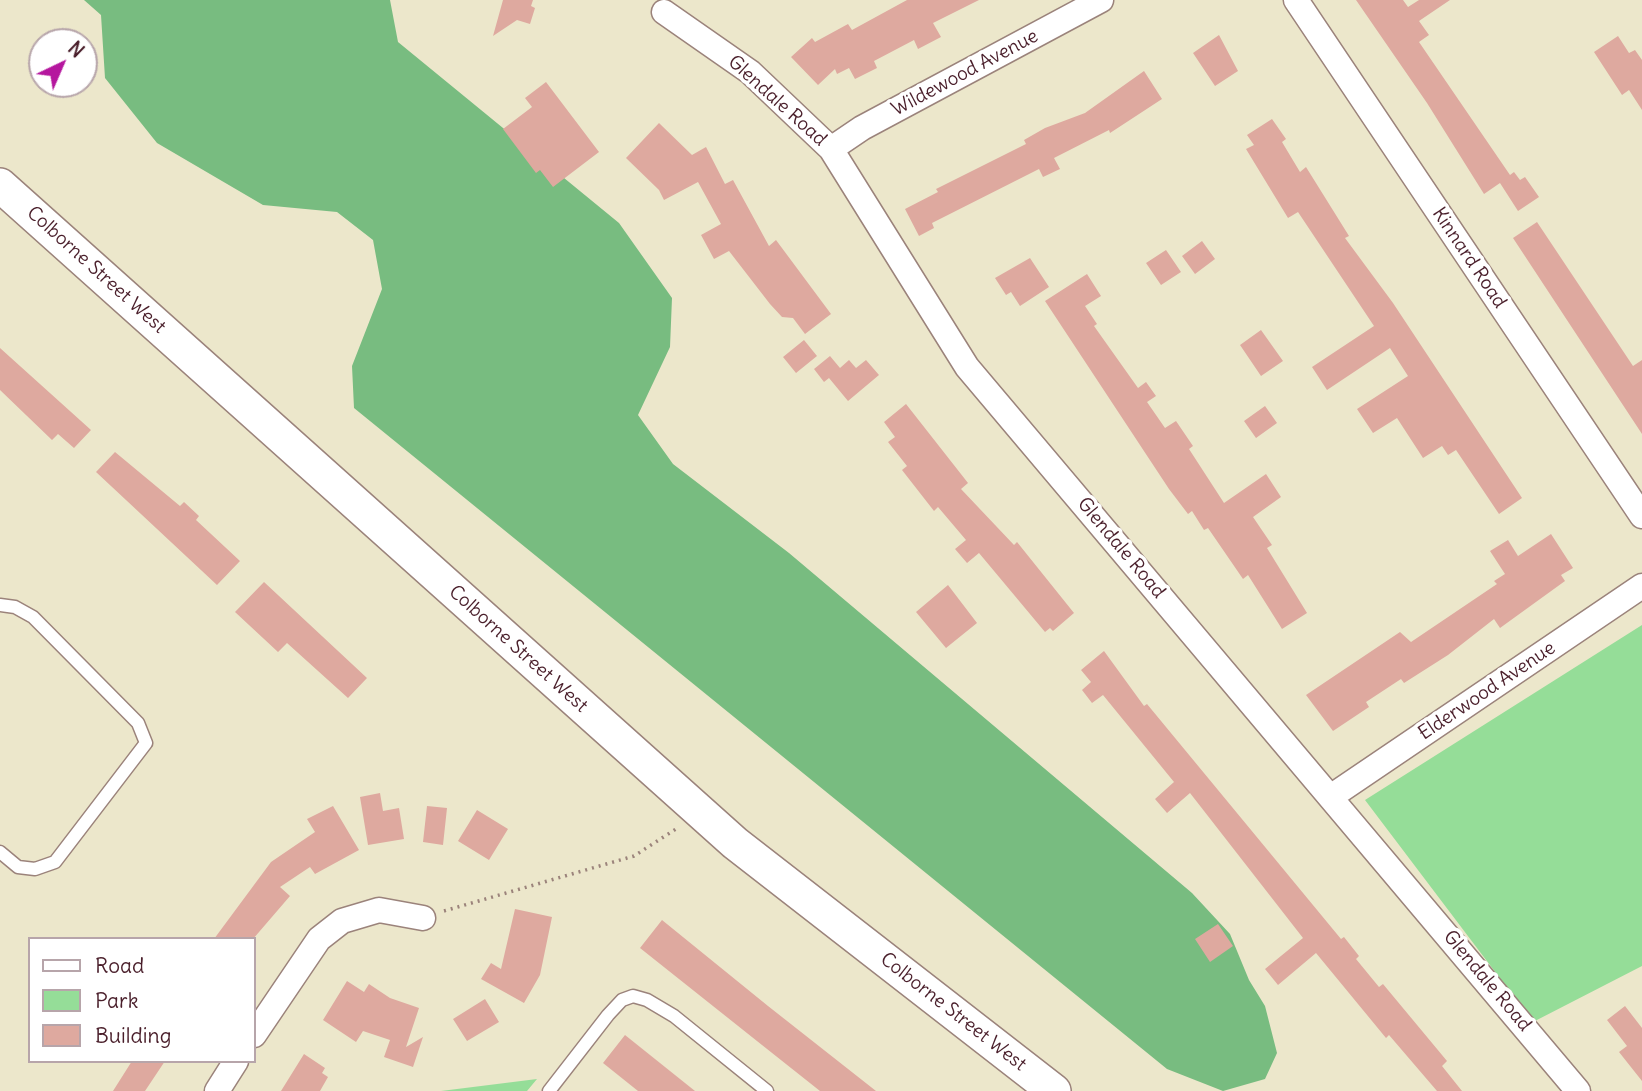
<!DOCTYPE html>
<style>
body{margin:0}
#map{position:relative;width:1642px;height:1091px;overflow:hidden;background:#ece7cb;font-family:Delius,sans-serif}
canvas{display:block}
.legend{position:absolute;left:28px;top:937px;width:228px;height:126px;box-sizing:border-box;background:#fff;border:2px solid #b7a5aa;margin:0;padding:9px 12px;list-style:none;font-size:21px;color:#4a1f2b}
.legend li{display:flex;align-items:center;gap:14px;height:35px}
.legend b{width:35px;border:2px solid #b7a5aa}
.north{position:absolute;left:28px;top:28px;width:70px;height:70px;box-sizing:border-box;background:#fff;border:2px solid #b7a5aa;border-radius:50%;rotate:44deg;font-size:19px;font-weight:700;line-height:28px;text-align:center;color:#4a1f2b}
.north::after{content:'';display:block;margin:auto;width:24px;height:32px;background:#b5179e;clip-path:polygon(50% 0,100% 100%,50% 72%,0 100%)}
</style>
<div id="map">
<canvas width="1642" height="1091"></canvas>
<ul class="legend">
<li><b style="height:9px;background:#fff"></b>Road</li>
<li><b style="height:19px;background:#95dd98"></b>Park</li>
<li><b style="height:19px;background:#dea99f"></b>Building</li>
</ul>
<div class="north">N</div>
</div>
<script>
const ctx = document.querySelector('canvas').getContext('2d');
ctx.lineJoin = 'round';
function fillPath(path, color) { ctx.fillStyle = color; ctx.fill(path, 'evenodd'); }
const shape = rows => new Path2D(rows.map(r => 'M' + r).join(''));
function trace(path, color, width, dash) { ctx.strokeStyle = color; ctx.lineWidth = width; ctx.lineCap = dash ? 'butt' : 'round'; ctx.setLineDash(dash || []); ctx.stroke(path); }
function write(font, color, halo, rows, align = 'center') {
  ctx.font = font + ' Delius,sans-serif'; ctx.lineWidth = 7; ctx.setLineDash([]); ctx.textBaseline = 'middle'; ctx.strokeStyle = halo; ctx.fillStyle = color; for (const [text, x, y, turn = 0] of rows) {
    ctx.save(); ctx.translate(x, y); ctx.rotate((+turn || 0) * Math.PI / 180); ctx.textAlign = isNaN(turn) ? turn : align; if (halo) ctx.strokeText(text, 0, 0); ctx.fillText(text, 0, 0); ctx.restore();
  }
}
const green = shape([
 [1642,625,1642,966,1533,1022,1365,800],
 [537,1079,527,1091,441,1091]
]);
const forest = shape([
 [84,0,390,0,398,42,619,223,672,298,670,347,638,415,673,464,789,553,1192,893,1230,934,1249,980,1265,1006,1277,1053,1265,1079,1223,1091,1167,1069,354,408,352,366,382,289,373,240,337,212,263,205,157,143,105,78,101,15]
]);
const building = shape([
 [503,0,533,0,531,6,535,8,530,24,517,20,493,36],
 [907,0,979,0,933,23,941,37,918,49,914,40,874,61,877,68,855,79,849,68,837,74,835,69,818,85,791,57,812,38,815,42,848,24,852,30],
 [1356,0,1403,0,1408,7,1419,0,1450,0,1419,21,1429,35,1419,42,1510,175,1514,172,1520,180,1525,177,1539,197,1518,211,1500,183,1484,194,1427,103],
 [1219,35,1238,71,1215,86,1193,53],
 [1618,36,1629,53,1635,50,1642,60,1642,110,1629,90,1622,95,1594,52],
 [1144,71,1162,99,1110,133,1109,130,1054,158,1060,169,1043,177,1039,169,932,223,934,228,919,236,905,209,938,192,936,189,1026,144,1024,140,1045,128,1085,113],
 [546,82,599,152,553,187,540,170,536,173,503,129,532,107,525,98],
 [1272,119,1286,139,1282,142,1300,172,1306,167,1349,236,1345,238,1393,303,1522,498,1499,514,1456,450,1448,455,1442,446,1423,458,1397,418,1373,433,1357,409,1408,376,1390,348,1327,390,1312,367,1374,326,1298,212,1288,218,1246,149,1254,145,1247,135],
 [659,123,692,155,706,147,725,184,733,180,769,246,776,240,831,314,805,334,793,318,782,317,770,304,729,251,714,259,701,235,721,224,698,182,664,200,659,190,626,158],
 [1537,222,1633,366,1642,360,1642,434,1513,238],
 [1202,241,1215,259,1195,274,1182,256],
 [1166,250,1181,272,1161,285,1146,263],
 [1030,258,1049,287,1020,306,1011,292,1006,295,995,278],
 [1087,274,1101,296,1085,306,1097,324,1094,326,1138,388,1146,382,1156,396,1147,402,1165,428,1176,421,1193,446,1189,449,1224,503,1266,474,1281,497,1253,517,1272,545,1267,548,1307,613,1282,629,1248,575,1243,579,1208,528,1204,530,1192,511,1188,514,1169,489,1045,301],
 [1261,330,1283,361,1261,376,1240,345],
 [804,340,817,356,796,373,783,357],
 [0,348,91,430,74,448,58,434,52,440,0,390],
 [830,356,840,368,849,360,856,368,866,360,879,375,848,401,829,378,824,382,814,369],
 [906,404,968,483,961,489,1014,545,1017,542,1074,613,1053,631,1050,628,1045,632,979,553,967,563,955,549,966,540,938,507,934,511,902,470,907,466,888,442,895,437,884,422],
 [1265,406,1277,423,1256,438,1244,421],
 [115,452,180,506,184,502,199,516,196,520,240,561,217,585,96,472],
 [1551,534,1573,568,1561,575,1565,581,1500,628,1494,619,1448,655,1404,683,1401,679,1366,702,1369,707,1333,731,1306,695,1400,632,1411,642,1497,584,1494,581,1505,574,1490,551,1508,540,1518,556],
 [264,582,367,678,348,698,287,643,278,652,235,612],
 [948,585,977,623,946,648,916,612],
 [1104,651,1144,706,1147,704,1341,939,1344,937,1359,956,1356,959,1379,987,1383,984,1447,1061,1442,1066,1462,1091,1437,1091,1389,1035,1386,1038,1316,953,1278,985,1265,969,1303,938,1190,793,1167,813,1155,799,1174,782,1103,695,1092,703,1082,690,1091,682,1081,670],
 [380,793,383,811,399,808,404,839,368,845,360,797],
 [333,806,359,850,315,874,310,867,280,887,290,896,253,939,214,939,271,862,315,832,307,819],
 [427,806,447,808,443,845,423,842],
 [477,810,508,829,489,860,458,841],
 [515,909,552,917,540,975,524,1003,481,979,491,963,501,969],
 [662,920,768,1006,876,1091,820,1091,762,1045,640,948],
 [1218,924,1233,946,1210,962,1195,939],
 [347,981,364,992,369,984,390,998,419,1008,406,1047,423,1037,413,1067,384,1057,390,1040,363,1031,356,1042,323,1020],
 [485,999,499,1022,467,1041,453,1019],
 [1625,1006,1642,1028,1642,1081,1619,1052,1627,1046,1607,1020],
 [625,1035,695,1091,638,1091,603,1063],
 [304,1054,325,1068,322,1073,328,1077,320,1091,281,1091],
 [132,1061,165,1061,145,1091,113,1091]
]);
const path = shape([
 [444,911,634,856,679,827]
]);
const lane = shape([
 [0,605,15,607,33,617,138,723,146,743,55,862,35,869,18,867,0,852],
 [549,1091,608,1015,622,1000,633,996,647,1000,674,1016,767,1091]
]);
const street = shape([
 [1296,0,1642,516],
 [664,12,750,72,831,149,967,367,1578,1091],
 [831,149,862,128,1101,0],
 [1332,796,1642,586],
 [254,1035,319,939,342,921,379,910,423,918],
 [217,1091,236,1061]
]);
const secondary = shape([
 [0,185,735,843,1054,1091]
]);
const streetNames = [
 ["Wildewood Avenue",965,73,-28],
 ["Glendale Road",777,101,42],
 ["Kinnard Road",1469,258,56],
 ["Colborne Street West",96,270,42],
 ["Glendale Road",1121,548,50],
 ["Colborne Street West",518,649,42],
 ["Elderwood Avenue",1487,691,-34],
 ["Glendale Road",1487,981,50],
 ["Colborne Street West",953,1012,38]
];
fillPath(green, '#95dd98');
fillPath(forest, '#78bc80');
fillPath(building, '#dea99f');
trace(lane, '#9b837b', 15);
trace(street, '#9b837b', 27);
trace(secondary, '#9b837b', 36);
trace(path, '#9b837b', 3.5, [2, 5]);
trace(lane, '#fff', 12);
trace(street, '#fff', 24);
trace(secondary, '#fff', 33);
write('19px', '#4a1f2b', '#fff', streetNames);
</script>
